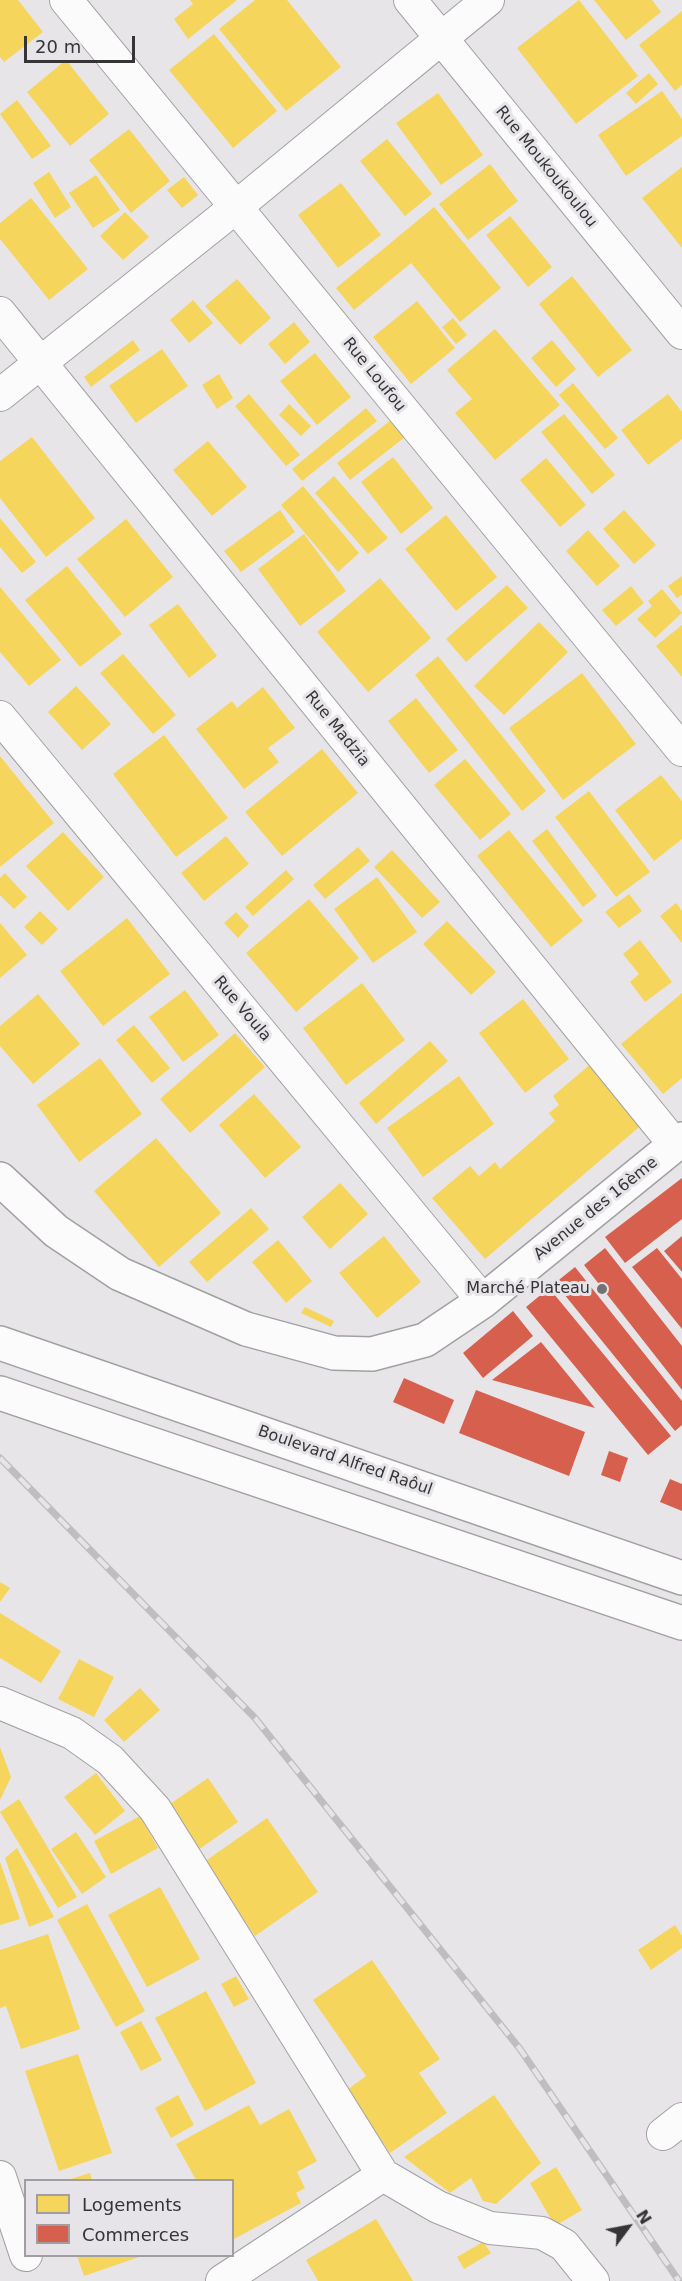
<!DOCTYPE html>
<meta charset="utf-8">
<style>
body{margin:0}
#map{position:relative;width:682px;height:2281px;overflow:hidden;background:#e7e5e8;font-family:"DejaVu Sans",sans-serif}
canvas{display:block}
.legend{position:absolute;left:24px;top:2179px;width:210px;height:78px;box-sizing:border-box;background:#e7e4e9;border:2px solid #a09ea1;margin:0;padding:8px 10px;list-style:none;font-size:18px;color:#363536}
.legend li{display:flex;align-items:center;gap:12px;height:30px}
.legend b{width:30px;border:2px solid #a09ea1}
.north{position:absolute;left:598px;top:2197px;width:60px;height:60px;-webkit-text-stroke:4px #e7e4e9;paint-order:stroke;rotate:58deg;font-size:16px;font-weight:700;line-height:24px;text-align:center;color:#363536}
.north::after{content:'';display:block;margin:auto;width:21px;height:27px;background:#363536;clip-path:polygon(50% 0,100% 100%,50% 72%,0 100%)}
.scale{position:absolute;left:24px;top:36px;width:111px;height:27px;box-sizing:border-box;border:3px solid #363536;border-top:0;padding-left:8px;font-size:18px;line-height:21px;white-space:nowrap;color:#363536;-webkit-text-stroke:4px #e7e4e9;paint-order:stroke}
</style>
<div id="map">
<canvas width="682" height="2281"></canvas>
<ul class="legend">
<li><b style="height:16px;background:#f6d55c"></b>Logements</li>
<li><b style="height:16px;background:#d6604d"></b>Commerces</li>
</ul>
<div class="north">N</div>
<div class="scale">20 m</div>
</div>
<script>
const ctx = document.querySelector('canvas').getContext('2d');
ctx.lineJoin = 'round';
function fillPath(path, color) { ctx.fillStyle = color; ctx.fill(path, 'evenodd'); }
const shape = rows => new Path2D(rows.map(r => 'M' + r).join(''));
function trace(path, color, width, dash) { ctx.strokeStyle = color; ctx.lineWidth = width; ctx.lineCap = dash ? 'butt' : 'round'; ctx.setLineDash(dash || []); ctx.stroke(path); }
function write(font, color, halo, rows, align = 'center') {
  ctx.font = font + ' "DejaVu Sans",sans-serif'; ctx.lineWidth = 6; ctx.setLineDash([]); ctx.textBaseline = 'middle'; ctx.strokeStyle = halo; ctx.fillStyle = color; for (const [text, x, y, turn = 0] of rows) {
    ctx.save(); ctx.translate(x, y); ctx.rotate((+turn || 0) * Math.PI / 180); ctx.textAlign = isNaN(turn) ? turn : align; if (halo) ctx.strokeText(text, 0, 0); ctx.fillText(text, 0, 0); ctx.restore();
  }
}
const homes = shape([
 [0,0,18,0,43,32,4,62,0,57],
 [190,0,237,0,188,39,174,19,193,4],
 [255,0,287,0,341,67,286,111,219,29],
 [579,0,638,76,576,124,517,48],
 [594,0,652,0,661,12,626,40],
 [682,11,682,85,675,91,639,45],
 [214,34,277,111,233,148,169,70],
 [66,60,109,114,70,146,27,92],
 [649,73,658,84,636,104,626,93],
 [662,91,682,119,682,136,626,176,598,135],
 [438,93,483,155,441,185,396,123],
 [17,100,51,146,32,159,0,114],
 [129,129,170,181,131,213,89,160],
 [387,139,432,194,405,216,360,161],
 [490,164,518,201,468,240,439,204],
 [682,167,682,248,642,198],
 [49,172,71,207,55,218,33,183],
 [96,175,120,210,93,228,69,193],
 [184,177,198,195,182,208,167,190],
 [341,183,381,235,338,268,298,215],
 [31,198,88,269,49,300,0,239,0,223],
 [434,207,501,288,460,322,411,263,354,310,336,288],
 [125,212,149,237,123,260,100,236],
 [510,216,552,267,528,287,486,235],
 [572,276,632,350,598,377,539,304],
 [237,279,271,318,240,345,205,306],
 [193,300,213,323,189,343,170,320],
 [417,301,455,348,411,384,373,337],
 [453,318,467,335,456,344,442,327],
 [294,322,310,342,285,364,268,344],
 [495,329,560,405,495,460,455,413,472,399,447,370],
 [133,340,140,350,91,387,84,377],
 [552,340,576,369,556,387,531,358],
 [162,349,188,386,136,423,109,386],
 [315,353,351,397,317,425,280,381],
 [219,374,233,398,217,409,202,385],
 [573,383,618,438,605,449,559,395],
 [249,394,300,455,286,466,235,406],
 [668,394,682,412,682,439,648,465,621,430],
 [289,404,311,426,301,436,279,415],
 [366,408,377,421,302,481,292,469],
 [564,414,615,475,592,494,541,432],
 [391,420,405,437,350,480,337,463],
 [32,437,95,518,46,557,0,498,0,461],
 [208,441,247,487,212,516,173,470],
 [393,457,433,508,401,534,361,482],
 [546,458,586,505,560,527,520,480],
 [334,476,388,538,368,554,315,493],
 [303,486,359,553,338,572,281,505],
 [280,510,295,532,241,572,224,551],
 [624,510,656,545,634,564,603,529],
 [446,515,497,577,456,611,405,549],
 [0,518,36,562,22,573,0,547],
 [126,519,173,577,125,617,77,559],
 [588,530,620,566,597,586,566,551],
 [304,534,346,591,300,626,258,569],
 [67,566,122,634,80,667,25,600],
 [682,576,682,595,677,598,668,586],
 [380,578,431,638,368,692,317,632],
 [507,585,528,608,466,662,446,639],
 [631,586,644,603,616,626,602,610],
 [0,587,61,660,29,686,0,652],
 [662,589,682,613,655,638,637,619,652,606,648,601],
 [178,604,217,656,189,678,149,625],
 [539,622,568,652,504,715,474,686],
 [682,625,682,677,656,646],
 [123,654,176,715,153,734,100,673],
 [438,656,546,791,522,811,415,675],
 [582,673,636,744,563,800,509,728],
 [76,686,111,724,82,750,48,712],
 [263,687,295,728,268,748,279,762,244,789,196,729,232,701,237,708],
 [416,698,458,750,429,773,388,721],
 [164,735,228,818,176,857,113,774],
 [322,749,358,793,282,856,245,812],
 [0,756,54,823,0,867],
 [465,759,511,814,480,840,434,785],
 [661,775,682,801,682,839,654,861,615,810],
 [589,791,650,872,616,897,555,817],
 [547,829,597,896,583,907,532,841],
 [509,830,583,921,551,947,477,856],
 [63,832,104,877,68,911,26,866],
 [226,836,249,864,204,901,181,873],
 [358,847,370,861,325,899,313,885],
 [392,850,440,902,422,918,374,867],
 [286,870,294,879,253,916,245,907],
 [5,873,27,897,14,909,0,895,0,878],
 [377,877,417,932,373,963,334,909],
 [629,894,642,911,619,928,605,912],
 [309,899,359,958,296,1012,246,953],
 [676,903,682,911,682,943,660,916],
 [40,911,58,929,42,945,24,927],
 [236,912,249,926,238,938,224,923],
 [127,918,170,974,103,1026,60,971],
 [447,921,496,972,471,995,423,944],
 [0,923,27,955,0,978],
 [640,940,672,982,645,1002,630,982,639,974,623,954],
 [362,983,405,1040,346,1085,303,1028],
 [185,990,219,1035,183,1062,149,1017],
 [682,993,682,1078,663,1094,621,1044],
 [38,994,80,1044,33,1084,0,1046,0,1026],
 [523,999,569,1059,525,1093,479,1033],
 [134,1025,170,1068,152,1083,116,1040],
 [235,1033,265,1067,190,1133,160,1099],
 [430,1041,448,1061,376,1124,359,1103],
 [100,1058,142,1114,79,1162,37,1105],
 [593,1062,645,1122,485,1259,432,1198,470,1166,479,1176,495,1162,500,1169,555,1121,549,1113,559,1105,553,1096],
 [459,1076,494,1124,423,1177,387,1128],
 [254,1094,301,1147,265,1178,219,1125],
 [156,1138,221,1213,159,1267,94,1191],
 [340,1183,368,1214,330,1249,302,1217],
 [251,1208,269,1229,207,1282,189,1262],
 [384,1236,421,1282,377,1318,339,1273],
 [278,1240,312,1281,286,1303,252,1262],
 [305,1307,334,1321,331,1327,301,1313],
 [0,1582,10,1588,0,1602],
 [0,1613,61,1651,41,1683,0,1658],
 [79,1659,114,1677,94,1717,58,1699],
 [140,1688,160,1710,124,1742,104,1720],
 [0,1747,11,1777,0,1800],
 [96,1773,125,1811,95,1835,64,1797],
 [208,1778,238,1822,198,1850,167,1806],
 [19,1799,77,1897,58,1908,0,1812],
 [140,1816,158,1848,111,1874,94,1841],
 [267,1818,318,1892,255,1936,204,1862],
 [76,1832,106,1877,82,1894,51,1849],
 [17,1848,54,1917,29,1927,5,1858],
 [0,1862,20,1919,0,1925],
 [160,1887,200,1959,147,1987,108,1915],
 [87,1904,145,2011,116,2027,57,1920],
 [675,1925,682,1936,682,1948,651,1970,638,1950],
 [48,1934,80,2029,21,2049,6,2006,0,2008,0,1950],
 [372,1960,440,2059,419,2073,447,2113,390,2153,347,2090,366,2076,313,2000],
 [236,1976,249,1999,234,2007,221,1984],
 [206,1991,256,2083,205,2111,155,2018],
 [141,2021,162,2060,141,2071,120,2032],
 [78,2054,112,2153,59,2171,25,2071],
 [178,2095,194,2125,171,2138,155,2108],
 [494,2095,541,2163,496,2204,483,2201,471,2178,450,2193,404,2157],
 [249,2105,260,2125,289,2109,317,2161,297,2172,305,2188,296,2193,301,2203,232,2240,232,2180,196,2180,176,2144],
 [556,2167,582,2210,555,2226,530,2183],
 [90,2173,92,2180,67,2180],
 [376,2219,413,2281,318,2281,306,2260],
 [483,2242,491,2253,464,2269,457,2257],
 [77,2256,142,2256,84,2276]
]);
const shops = shape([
 [682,1178,682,1219,625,1263,605,1237],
 [682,1236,682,1272,664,1251],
 [605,1248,682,1346,682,1390,584,1265],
 [657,1248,682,1279,682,1329,632,1267],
 [575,1267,682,1401,682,1425,675,1431,555,1283],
 [549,1288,671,1436,648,1455,526,1307],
 [513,1311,533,1336,483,1378,463,1353],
 [541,1342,595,1408,492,1380],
 [404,1378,454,1400,444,1424,393,1402],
 [476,1390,585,1432,569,1476,459,1433],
 [609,1451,628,1458,620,1482,601,1475],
 [670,1479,682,1484,682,1511,660,1502]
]);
const minor = shape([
 [66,0,682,750],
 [410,0,682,333],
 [0,313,675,1145],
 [0,395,236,207,488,0],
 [0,717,483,1301],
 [0,1703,72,1733,110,1760,155,1809,383,2175,438,2207,490,2228,542,2233,564,2245,593,2281],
 [663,2134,682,2119],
 [0,2177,26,2255],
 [222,2281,383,2175]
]);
const secondary = shape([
 [0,1179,56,1231,120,1274,246,1329,334,1353,372,1354,425,1340,483,1301,682,1139]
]);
const primary = shape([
 [0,1343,682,1578],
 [0,1393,682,1623]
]);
const rail = shape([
 [0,1458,255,1718,520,2049,679,2281]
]);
const markers = [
 [602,1289,6,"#747374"]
];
const streetNames = [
 ["Rue Moukoukoulou",546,167,51],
 ["Rue Loufou",374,375,51],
 ["Rue Madzia",337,729,51],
 ["Rue Voula",242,1009,50],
 ["Avenue des 16ème",596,1209,-39],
 ["Boulevard Alfred Raôul",345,1461,19]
];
const poiNames = [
 ["Marché Plateau",590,1289]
];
fillPath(homes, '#f6d55c');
fillPath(shops, '#d6604d');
trace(minor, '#a2a0a3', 34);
trace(secondary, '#a2a0a3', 36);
trace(primary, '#a2a0a3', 36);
trace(minor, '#fbfbfc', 32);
trace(secondary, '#fbfbfc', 33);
trace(primary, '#fbfbfc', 33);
trace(rail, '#bebebe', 7);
trace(rail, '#e7e4e9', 4.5, [14]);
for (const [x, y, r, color] of markers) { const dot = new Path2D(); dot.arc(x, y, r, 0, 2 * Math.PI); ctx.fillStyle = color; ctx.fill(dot); trace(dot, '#e7e4e9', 2); }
write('16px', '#363536', '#e7e4e9', streetNames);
write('16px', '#363536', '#e7e4e9', poiNames, 'right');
</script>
